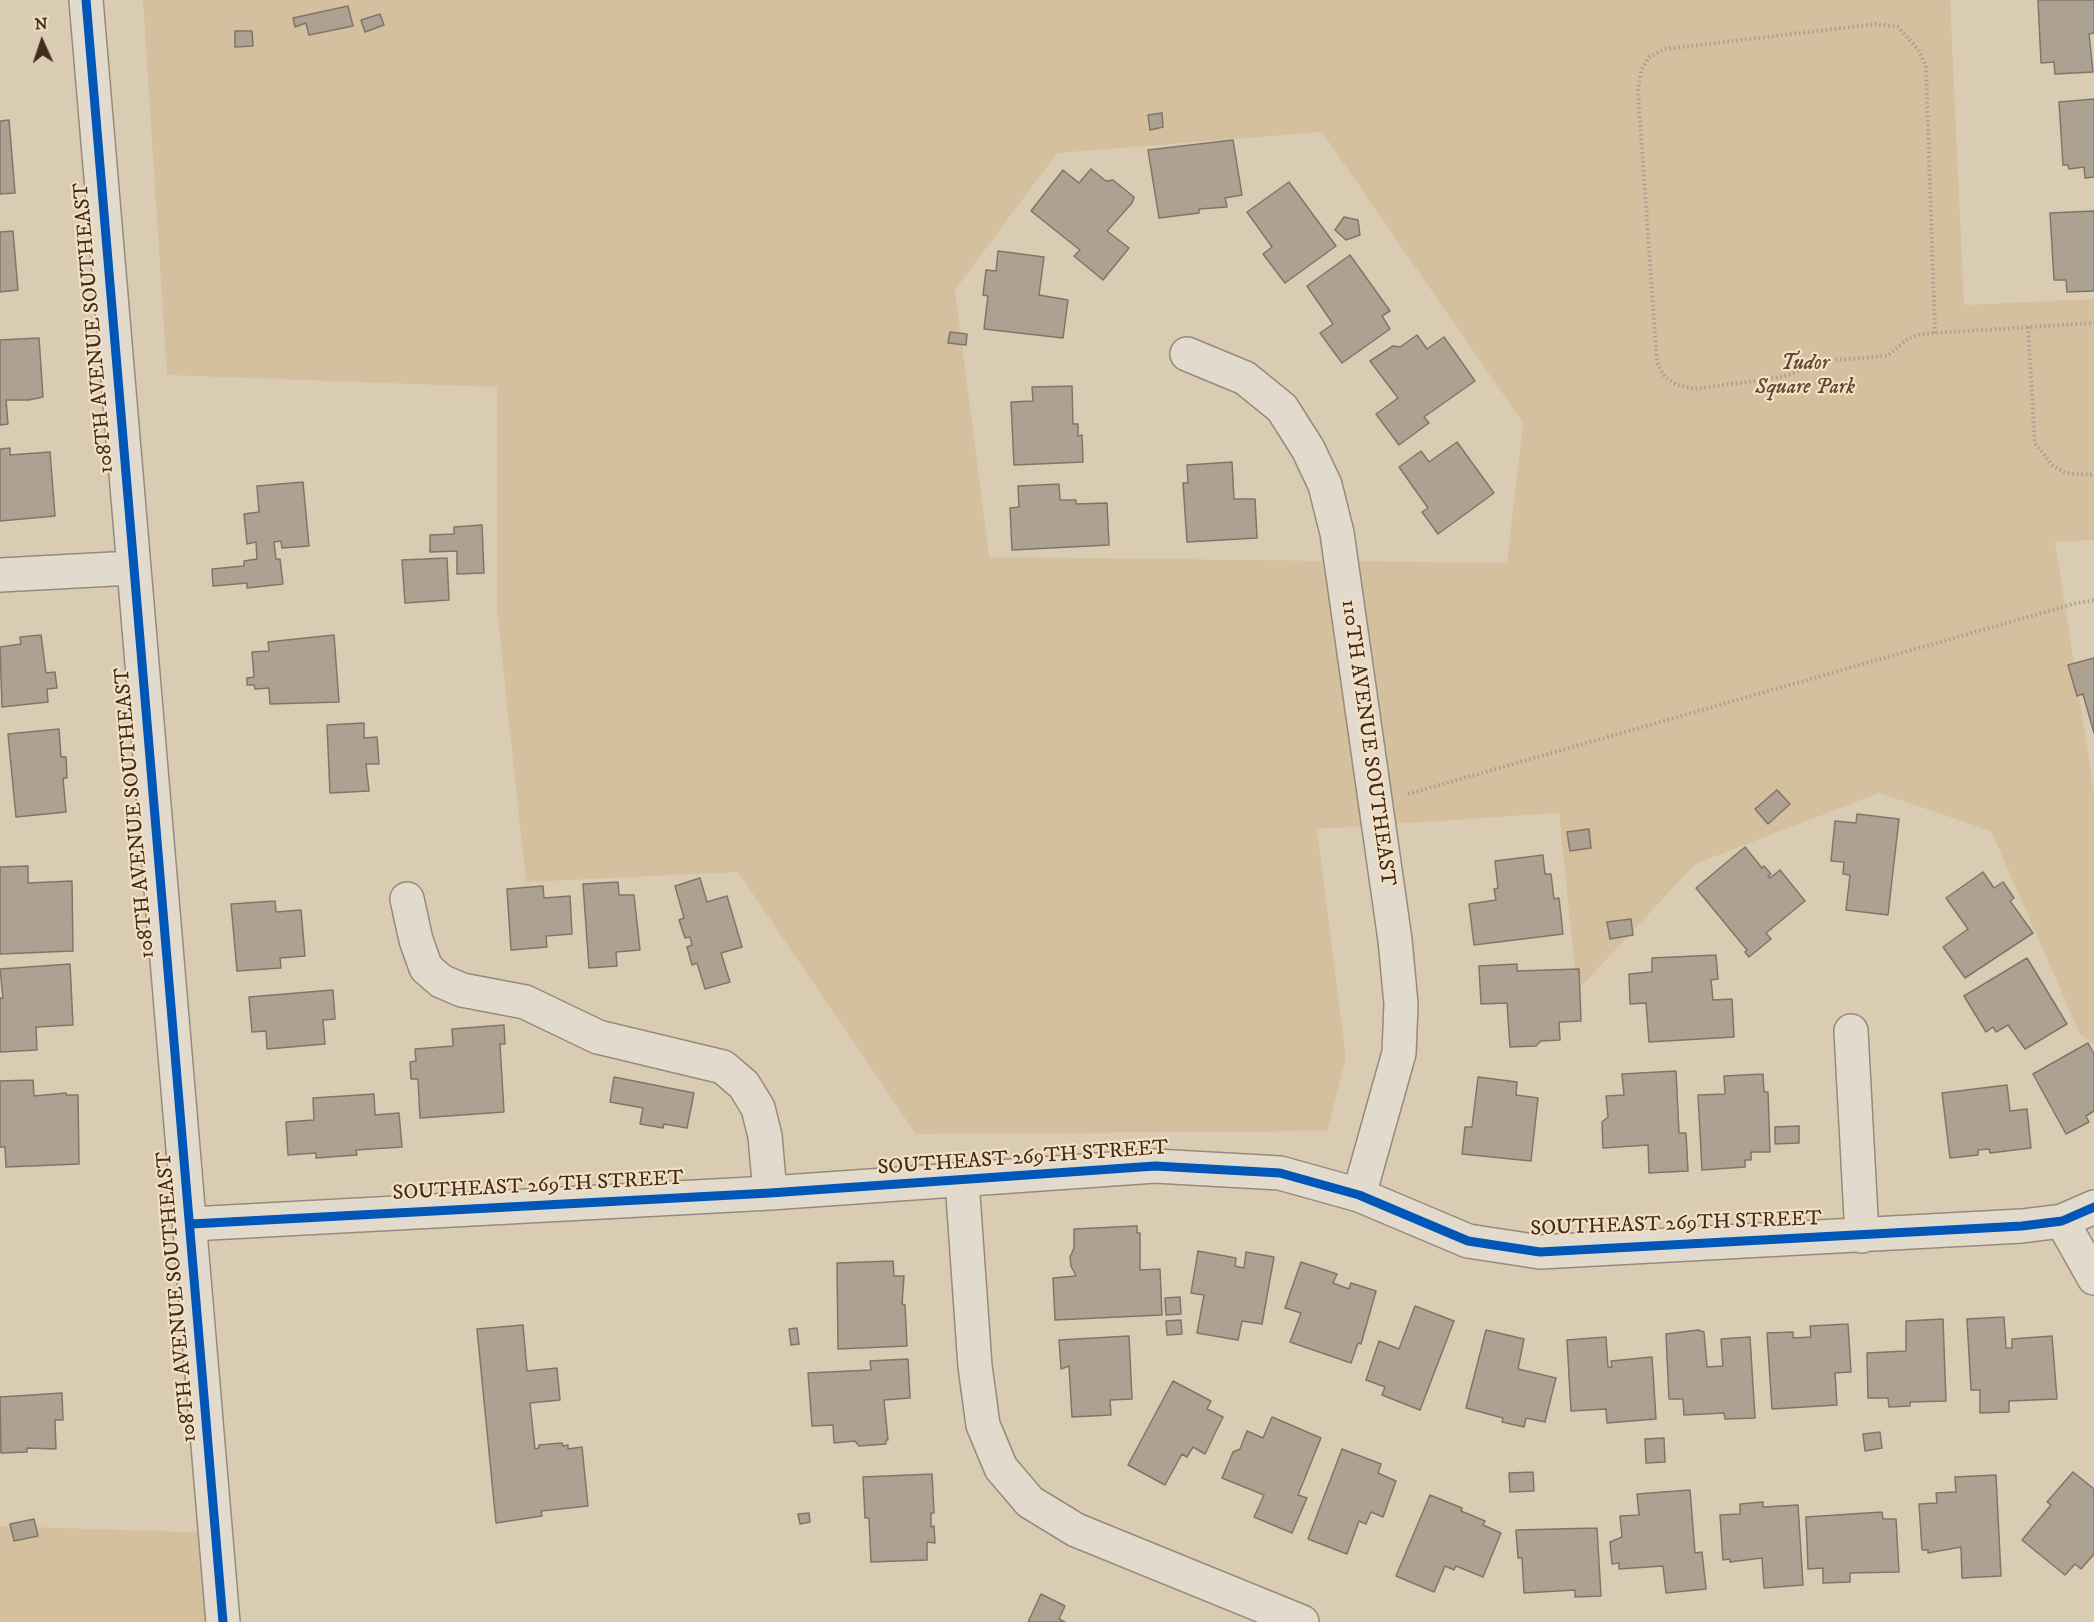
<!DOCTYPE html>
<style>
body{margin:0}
#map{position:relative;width:2094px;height:1622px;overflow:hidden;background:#daccb3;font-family:"IM FELL DW Pica",serif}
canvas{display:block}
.north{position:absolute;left:12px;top:12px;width:60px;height:60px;-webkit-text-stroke:4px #f2e1c3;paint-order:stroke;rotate:357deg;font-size:16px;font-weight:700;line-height:24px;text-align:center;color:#44291e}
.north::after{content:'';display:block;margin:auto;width:21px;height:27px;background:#44291e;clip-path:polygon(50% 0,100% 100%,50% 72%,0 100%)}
</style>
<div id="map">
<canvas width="2094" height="1622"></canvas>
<div class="north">N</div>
</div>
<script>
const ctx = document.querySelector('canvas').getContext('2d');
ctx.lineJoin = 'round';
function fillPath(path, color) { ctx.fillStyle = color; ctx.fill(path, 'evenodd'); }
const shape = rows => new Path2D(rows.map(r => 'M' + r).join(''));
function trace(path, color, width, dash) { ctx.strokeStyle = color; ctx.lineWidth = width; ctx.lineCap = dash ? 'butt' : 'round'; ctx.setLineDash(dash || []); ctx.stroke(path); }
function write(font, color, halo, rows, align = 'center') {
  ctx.font = font + ' "IM FELL DW Pica",serif'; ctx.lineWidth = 4.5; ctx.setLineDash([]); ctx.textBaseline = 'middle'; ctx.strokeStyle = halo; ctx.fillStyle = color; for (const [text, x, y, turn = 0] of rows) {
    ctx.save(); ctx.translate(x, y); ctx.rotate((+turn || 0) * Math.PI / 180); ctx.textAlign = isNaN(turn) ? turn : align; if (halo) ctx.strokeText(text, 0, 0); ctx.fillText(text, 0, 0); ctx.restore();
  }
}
const green = shape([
 [143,0,1950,0,1964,305,2094,299,2094,540,2055,542,2094,792,2094,1044,2080,1034,1991,831,1879,793,1695,864,1577,991,1559,813,1317,829,1346,1058,1327,1131,916,1134,738,872,526,882,497,609,497,387,167,375],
 [1322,132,1523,423,1507,563,989,557,955,290,1057,153],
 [0,1526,216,1533,223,1622,0,1622]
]);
const building = shape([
 [2038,0,2094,0,2094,33,2089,34,2093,72,2055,74,2054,62,2041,63,2038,0],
 [348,6,353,26,309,35,306,23,295,27,293,18,348,6],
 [380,14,384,25,365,32,361,20,380,14],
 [235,31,252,31,253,46,235,47,235,31],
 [2094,99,2094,177,2085,178,2084,167,2069,169,2068,165,2063,165,2059,102,2094,99],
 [1162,113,1163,127,1150,130,1148,115,1162,113],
 [9,120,15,193,0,194,0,121,9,120],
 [1233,140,1242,195,1225,198,1227,207,1199,209,1199,213,1159,218,1148,150,1233,140],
 [1091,169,1106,181,1113,180,1134,197,1132,203,1107,231,1129,248,1103,280,1074,256,1080,250,1031,211,1063,170,1079,183,1091,169],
 [1289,182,1336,246,1285,283,1263,254,1272,247,1247,212,1289,182],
 [2094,211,2094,291,2067,292,2066,280,2054,280,2050,213,2094,211],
 [1344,217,1358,220,1360,235,1346,240,1335,230,1344,217],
 [13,231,18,290,0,292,0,232,13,231],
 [998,251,1044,257,1039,295,1068,300,1063,338,984,329,988,296,983,295,986,270,996,271,998,251],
 [1350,255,1390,311,1382,316,1390,329,1342,363,1320,333,1333,324,1307,286,1350,255],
 [950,332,967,334,966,345,948,343,950,332],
 [1417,335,1427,349,1444,337,1475,381,1424,417,1429,423,1399,445,1376,414,1398,398,1370,361,1393,346,1400,347,1417,335],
 [39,338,43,397,29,400,6,400,8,424,0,425,0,340,39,338],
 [1072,386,1073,424,1078,424,1078,436,1082,435,1083,462,1014,465,1011,402,1033,401,1032,387,1072,386],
 [1457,442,1494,493,1438,534,1422,512,1428,508,1399,467,1421,451,1429,462,1457,442],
 [10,448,10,455,50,452,55,516,0,521,0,449,10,448],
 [1232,462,1234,499,1255,499,1257,538,1187,542,1183,483,1188,483,1187,465,1232,462],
 [303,482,309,546,282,548,281,541,274,542,276,559,280,559,283,584,247,588,247,583,213,586,212,569,244,566,244,561,257,559,256,542,247,544,244,514,259,512,257,486,303,482],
 [1059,484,1060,500,1076,500,1076,504,1107,503,1109,545,1012,550,1010,508,1019,507,1018,486,1059,484],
 [482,525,484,573,457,574,457,551,430,552,430,535,454,534,454,527,482,525],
 [447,558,449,600,405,603,402,560,447,558],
 [41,635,46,673,55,672,57,688,47,689,48,702,2,707,0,647,21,644,20,637,41,635],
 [334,635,339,702,270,704,269,688,255,689,254,685,247,685,247,678,254,677,252,652,269,651,268,642,334,635],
 [2094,658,2094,733,2083,694,2077,696,2068,665,2094,658],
 [364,723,364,738,377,737,379,764,366,764,369,791,330,793,327,725,364,723],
 [59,729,61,757,66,757,67,778,63,778,66,812,16,817,8,734,59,729],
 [1777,790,1790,804,1768,824,1755,809,1777,790],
 [1857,814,1899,819,1888,915,1846,910,1850,875,1843,874,1844,862,1831,861,1835,821,1856,823,1857,814],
 [1589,829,1591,848,1570,851,1567,832,1589,829],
 [1745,847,1762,868,1764,866,1771,874,1768,876,1770,878,1780,870,1805,901,1766,933,1771,939,1749,957,1745,952,1747,950,1696,888,1745,847],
 [1543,855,1545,874,1551,874,1554,899,1559,898,1563,934,1474,945,1469,904,1496,900,1494,889,1498,888,1495,861,1543,855],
 [28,866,28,883,72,881,73,951,0,954,0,867,28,866],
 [1983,872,1994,888,2003,882,2014,898,2010,901,2033,933,1965,978,1943,947,1968,929,1946,898,1983,872],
 [700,878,707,902,727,896,742,947,721,953,730,982,705,989,697,963,692,965,687,947,692,945,690,937,685,938,679,920,684,918,675,886,700,878],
 [618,882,619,895,634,895,640,950,616,952,617,966,589,968,583,884,618,882],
 [543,886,544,898,570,896,572,934,546,936,547,947,511,950,507,889,543,886],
 [275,901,276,912,301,910,305,956,280,958,281,968,237,971,231,904,275,901],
 [1631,919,1633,935,1610,939,1607,922,1631,919],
 [1716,955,1718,979,1711,980,1713,1000,1732,999,1734,1037,1649,1042,1646,1003,1630,1004,1629,974,1652,972,1652,958,1716,955],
 [2027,958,2067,1024,2025,1049,2008,1025,1996,1032,1993,1027,1986,1032,1964,996,2027,958],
 [70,964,73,1025,36,1027,37,1050,0,1052,0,998,3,998,0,969,70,964],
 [1517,964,1517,971,1579,969,1581,1021,1559,1022,1560,1040,1541,1041,1536,1046,1510,1047,1507,1003,1481,1004,1479,966,1517,964],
 [333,990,335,1019,323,1020,325,1044,267,1049,266,1031,252,1032,249,997,333,990],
 [504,1025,505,1044,500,1044,504,1112,420,1118,418,1079,411,1079,410,1062,416,1061,415,1049,453,1046,452,1029,504,1025],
 [2088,1043,2094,1054,2094,1111,2086,1116,2089,1122,2066,1134,2033,1074,2088,1043],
 [1676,1071,1679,1133,1686,1133,1688,1171,1649,1173,1648,1145,1603,1148,1602,1122,1608,1117,1606,1096,1624,1095,1622,1074,1676,1071],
 [1763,1074,1764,1092,1768,1092,1770,1152,1751,1152,1751,1160,1745,1160,1745,1167,1702,1170,1698,1095,1725,1094,1724,1076,1763,1074],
 [614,1077,694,1093,687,1128,664,1124,663,1128,640,1124,643,1108,610,1102,614,1077],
 [1478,1077,1517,1082,1516,1095,1538,1098,1531,1161,1462,1154,1465,1127,1472,1127,1478,1077],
 [33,1080,34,1096,66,1093,66,1095,78,1095,79,1164,6,1167,5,1147,0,1147,0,1081,33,1080],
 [2007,1085,2010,1111,2027,1109,2031,1148,1990,1153,1989,1149,1978,1150,1978,1155,1950,1158,1942,1093,2007,1085],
 [374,1094,375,1115,399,1113,402,1147,356,1150,357,1155,316,1158,316,1153,288,1155,286,1122,314,1120,313,1098,374,1094],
 [1799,1126,1799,1143,1775,1144,1775,1127,1799,1126],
 [1137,1226,1137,1233,1140,1233,1140,1270,1160,1269,1162,1315,1055,1320,1053,1278,1076,1276,1071,1266,1070,1257,1074,1248,1074,1229,1137,1226],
 [1198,1251,1236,1258,1235,1266,1244,1268,1246,1252,1274,1257,1262,1324,1242,1321,1238,1340,1197,1333,1204,1295,1191,1293,1198,1251],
 [893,1261,894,1276,904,1276,902,1304,905,1305,907,1346,838,1349,837,1263,893,1261],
 [1301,1262,1337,1274,1333,1283,1349,1289,1351,1283,1376,1291,1361,1344,1358,1343,1351,1363,1290,1342,1301,1313,1285,1308,1301,1262],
 [1180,1297,1181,1314,1166,1315,1165,1298,1180,1297],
 [1415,1306,1454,1321,1420,1410,1382,1395,1385,1387,1366,1380,1379,1341,1399,1349,1415,1306],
 [2004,1317,2006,1348,2012,1348,2012,1339,2052,1336,2057,1399,2009,1401,2009,1412,1980,1413,1980,1390,1971,1390,1967,1319,2004,1317],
 [1943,1319,1946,1401,1910,1402,1910,1406,1889,1407,1888,1398,1868,1398,1867,1353,1906,1351,1906,1321,1943,1319],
 [1181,1320,1182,1334,1167,1335,1166,1321,1181,1320],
 [1848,1324,1851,1372,1835,1373,1837,1405,1772,1409,1767,1333,1793,1332,1793,1338,1811,1337,1810,1326,1848,1324],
 [523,1325,527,1371,557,1368,560,1400,530,1403,535,1449,539,1448,539,1445,562,1443,563,1446,568,1445,568,1449,582,1447,588,1506,541,1511,542,1516,496,1523,477,1329,523,1325],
 [797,1328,799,1344,791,1345,789,1329,797,1328],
 [1486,1330,1524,1339,1518,1369,1556,1378,1545,1422,1526,1418,1524,1427,1502,1422,1503,1418,1466,1408,1486,1330],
 [1698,1330,1704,1332,1707,1367,1723,1366,1721,1339,1750,1337,1755,1418,1725,1419,1724,1413,1684,1415,1683,1399,1669,1399,1666,1334,1698,1330],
 [1129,1336,1132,1399,1110,1400,1111,1415,1072,1417,1069,1366,1061,1369,1059,1340,1129,1336],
 [1606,1337,1608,1367,1612,1367,1611,1361,1652,1357,1656,1419,1607,1423,1606,1409,1571,1411,1567,1340,1606,1337],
 [908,1359,910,1398,884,1400,888,1440,886,1440,886,1444,859,1446,855,1441,834,1443,833,1425,812,1426,808,1373,871,1370,870,1361,908,1359],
 [1173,1381,1211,1401,1207,1409,1223,1417,1205,1454,1193,1447,1187,1457,1182,1454,1165,1485,1128,1465,1173,1381],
 [62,1393,63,1420,55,1420,56,1449,27,1448,27,1452,1,1453,0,1397,62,1393],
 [1272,1417,1321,1438,1298,1495,1307,1498,1292,1533,1254,1517,1264,1495,1222,1478,1233,1452,1240,1449,1247,1431,1263,1438,1272,1417],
 [1880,1432,1882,1448,1865,1451,1863,1434,1880,1432],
 [1664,1438,1665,1462,1646,1463,1645,1439,1664,1438],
 [1342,1449,1381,1464,1378,1473,1396,1481,1383,1517,1371,1512,1366,1524,1359,1521,1347,1554,1308,1539,1342,1449],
 [1533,1472,1534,1491,1510,1492,1509,1473,1533,1472],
 [2073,1472,2094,1489,2094,1554,2081,1569,2075,1564,2065,1575,2022,1540,2051,1505,2047,1502,2073,1472],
 [932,1474,934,1513,931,1513,931,1527,934,1526,935,1543,927,1542,927,1560,871,1562,869,1518,865,1518,863,1477,932,1474],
 [1996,1475,2001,1576,1962,1578,1961,1547,1928,1553,1928,1550,1922,1550,1919,1504,1937,1503,1936,1493,1956,1492,1955,1477,1996,1475],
 [1690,1490,1695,1553,1702,1552,1706,1589,1666,1593,1663,1566,1619,1569,1619,1563,1612,1564,1610,1542,1622,1537,1620,1516,1639,1515,1637,1494,1690,1490],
 [1430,1495,1462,1508,1461,1511,1485,1521,1483,1525,1501,1533,1483,1577,1456,1566,1454,1570,1445,1566,1434,1592,1396,1576,1430,1495],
 [1763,1502,1763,1507,1798,1505,1803,1585,1764,1588,1762,1558,1730,1562,1730,1559,1723,1560,1720,1515,1740,1514,1740,1504,1763,1502],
 [1882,1512,1883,1519,1896,1519,1899,1572,1850,1573,1850,1582,1823,1583,1823,1568,1808,1569,1806,1517,1882,1512],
 [809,1513,810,1522,800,1524,798,1514,809,1513],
 [34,1519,38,1536,14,1541,10,1524,34,1519],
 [1597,1528,1601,1596,1575,1597,1575,1590,1524,1593,1522,1558,1518,1558,1516,1530,1597,1528],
 [1041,1594,1065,1606,1059,1619,1065,1622,1028,1622,1041,1594]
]);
const path = shape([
 [2028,327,2035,443,2053,466,2066,473,2094,475],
 [1935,333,1926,66,1918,49,1898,27,1876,24,1665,49,1649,57,1641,70,1638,92,1657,363,1665,377,1677,385,1694,389,1783,377,1822,361,1887,356,1909,338,1921,334,1935,333,2094,323],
 [1408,794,2073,604,2094,600]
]);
const minor = shape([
 [86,0,223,1622],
 [1187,354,1245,378,1282,408,1308,449,1325,485,1337,533,1395,940,1401,1004,1399,1053,1359,1195],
 [0,575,132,568],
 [407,899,416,940,426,968,441,981,462,990,525,1002,598,1037,723,1067,744,1085,758,1108,765,1136,770,1193],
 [1851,1031,1862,1236],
 [962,1181,975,1366,983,1425,1001,1468,1030,1502,1076,1530,1302,1622],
 [2062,1221,2094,1278],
 [191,1224,770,1193,1155,1166,1280,1173,1359,1195,1468,1241,1540,1252,2022,1226,2062,1221,2094,1207]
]);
const cycleway = shape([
 [86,0,223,1622],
 [191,1224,770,1193,1155,1166,1280,1173,1359,1195,1468,1241,1540,1252,2022,1226,2062,1221,2094,1207]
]);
const streetNames = [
 ["108TH AVENUE SOUTHEAST",95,328,-95],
 ["110TH AVENUE SOUTHEAST",1367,743,82],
 ["108TH AVENUE SOUTHEAST",136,813,-95],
 ["SOUTHEAST 269TH STREET",1023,1159,-4],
 ["SOUTHEAST 269TH STREET",538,1187,-3],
 ["SOUTHEAST 269TH STREET",1676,1225,-2],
 ["108TH AVENUE SOUTHEAST",178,1297,-95]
];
const parkNames = [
 ["Tudor",1805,365],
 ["Square Park",1805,389]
];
fillPath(green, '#d4bf9e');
fillPath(building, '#ada291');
trace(building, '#817568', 1.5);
trace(minor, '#968b7b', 36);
trace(path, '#a79f94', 4, [1.5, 3]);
trace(minor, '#e2dacd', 33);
trace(cycleway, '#0057b8', 9);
write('21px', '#44291e', '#f2e1c3', streetNames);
write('italic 21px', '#604534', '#f2e1c3', parkNames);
</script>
